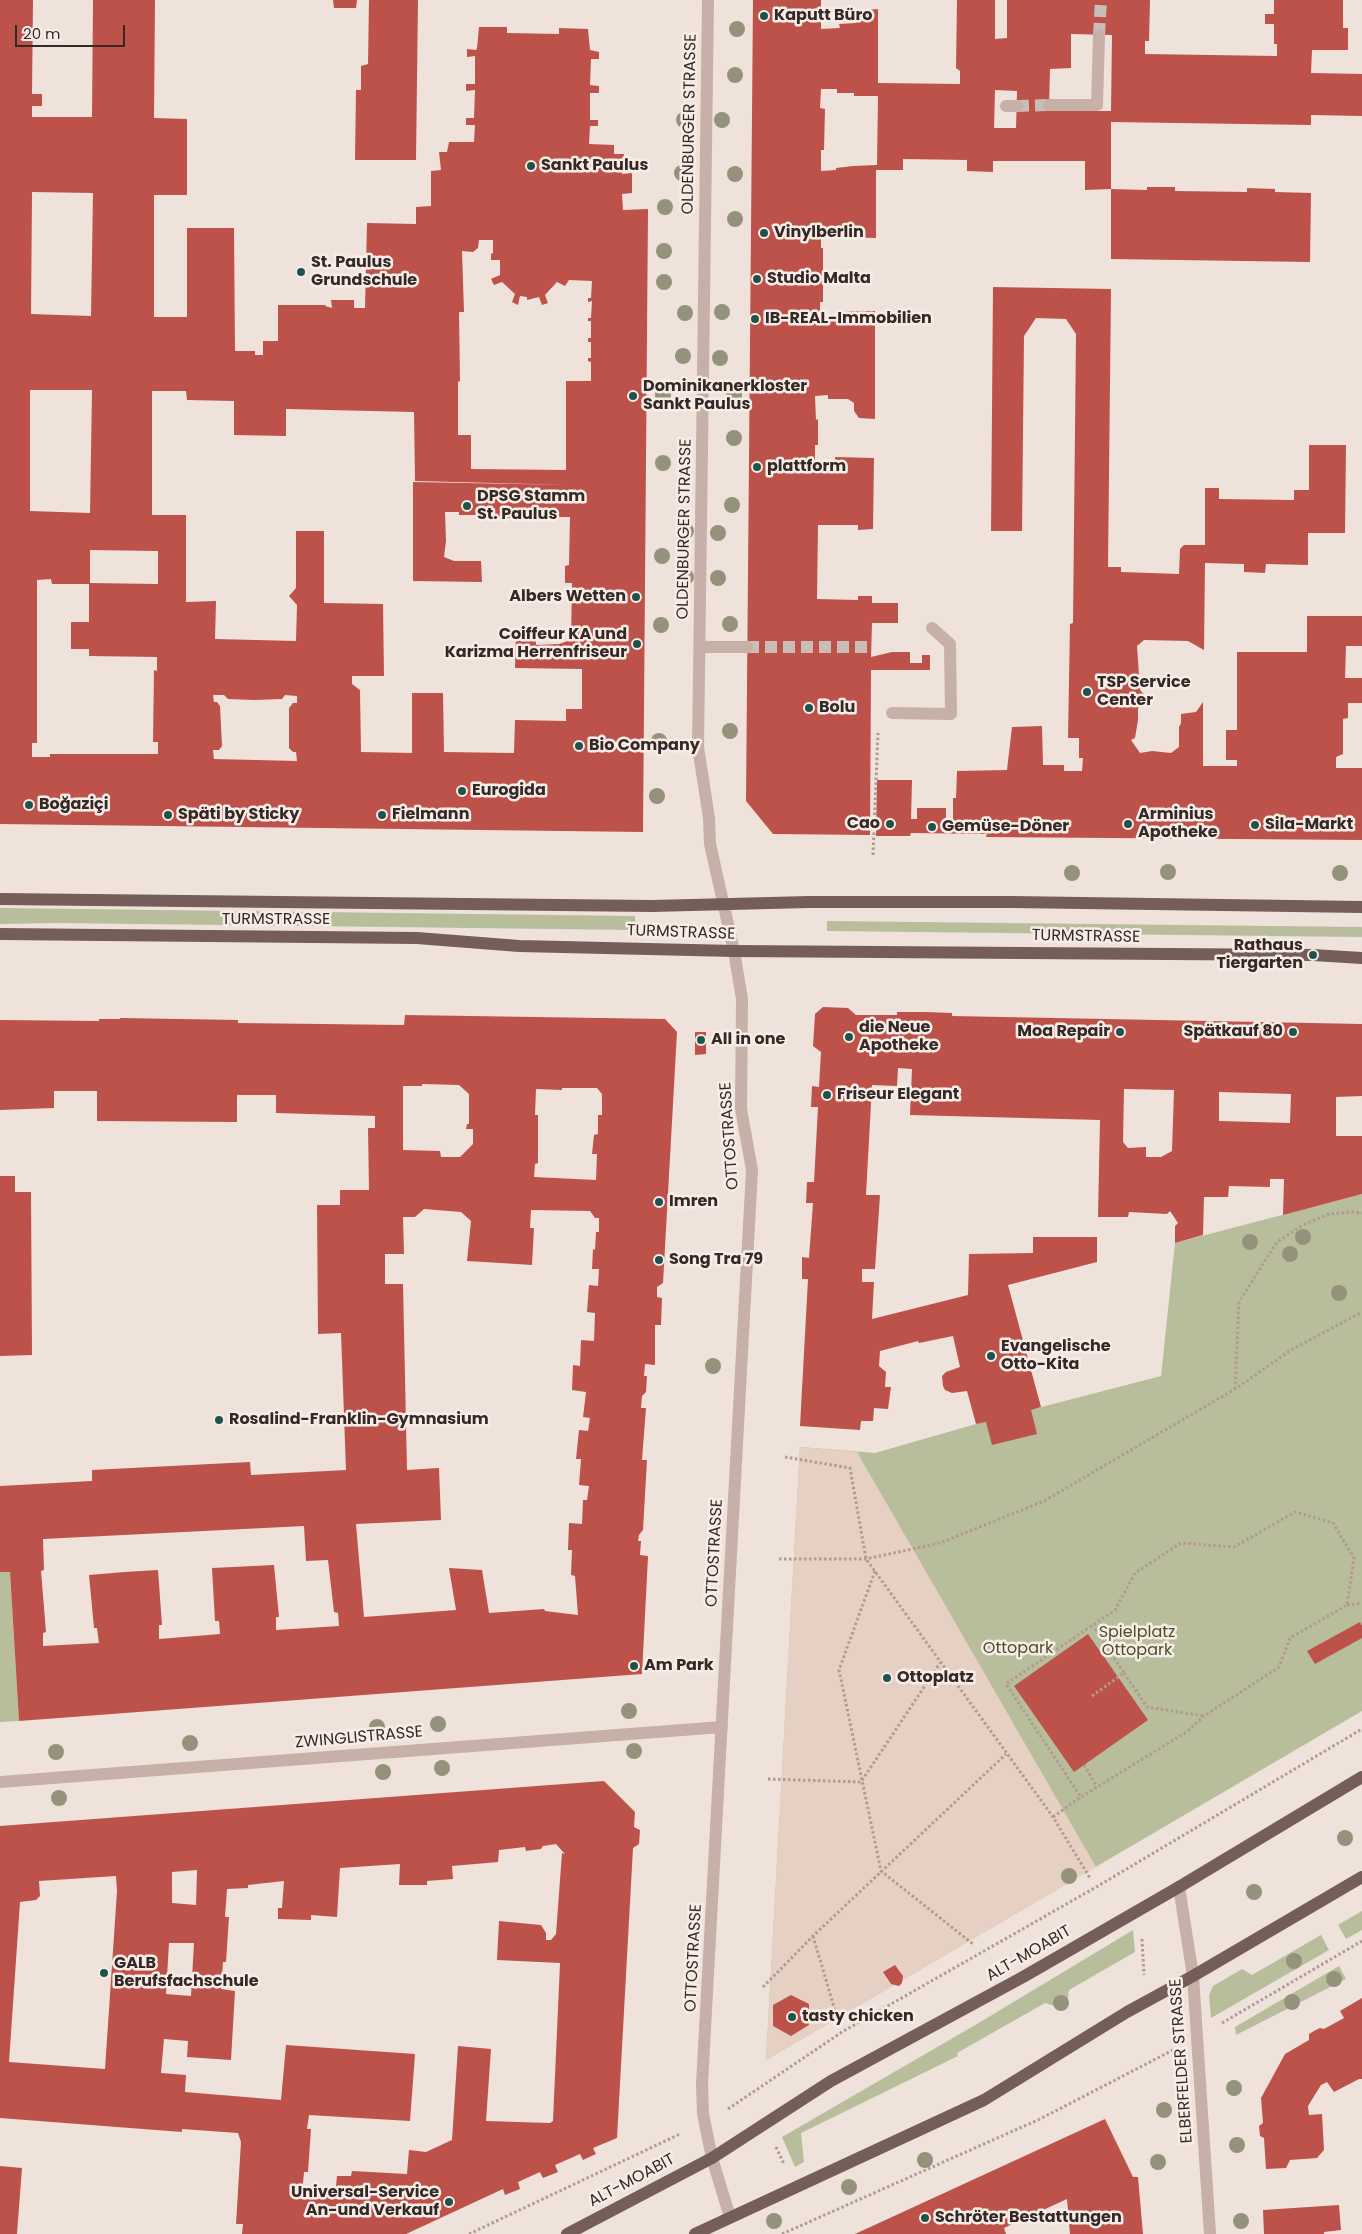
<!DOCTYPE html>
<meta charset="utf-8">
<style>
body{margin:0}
#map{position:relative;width:1362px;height:2234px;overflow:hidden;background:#efe2db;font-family:Poppins,sans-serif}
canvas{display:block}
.scale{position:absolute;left:15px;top:25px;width:110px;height:22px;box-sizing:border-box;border:2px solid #342927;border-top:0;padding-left:6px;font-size:15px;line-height:18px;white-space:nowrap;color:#342927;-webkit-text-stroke:4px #f8ede6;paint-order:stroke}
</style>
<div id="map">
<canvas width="1362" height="2234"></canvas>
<div class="scale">20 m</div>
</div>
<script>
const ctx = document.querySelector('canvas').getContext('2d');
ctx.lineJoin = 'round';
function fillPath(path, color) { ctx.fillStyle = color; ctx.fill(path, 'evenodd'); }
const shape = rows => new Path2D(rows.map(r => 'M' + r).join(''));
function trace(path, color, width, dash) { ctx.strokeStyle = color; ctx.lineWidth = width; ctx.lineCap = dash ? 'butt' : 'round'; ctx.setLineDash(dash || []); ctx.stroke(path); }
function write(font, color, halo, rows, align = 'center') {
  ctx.font = font + ' Poppins,sans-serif'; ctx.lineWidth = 5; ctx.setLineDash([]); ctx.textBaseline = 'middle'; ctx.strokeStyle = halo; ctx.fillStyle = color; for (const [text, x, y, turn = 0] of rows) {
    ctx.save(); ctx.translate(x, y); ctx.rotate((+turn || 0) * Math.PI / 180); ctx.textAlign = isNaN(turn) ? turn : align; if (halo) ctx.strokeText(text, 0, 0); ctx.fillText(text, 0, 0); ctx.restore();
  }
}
const green = shape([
 [0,908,635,916,636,930,57,923,0,924],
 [827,921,1362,927,1362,937,827,931],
 [1362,1194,1362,1711,766,2060,800,1447,875,1453,976,1424,1161,1376,1175,1243],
 [0,1572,10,1572,19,1721,0,1722],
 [1362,1911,1362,1930,1346,1939,1338,1925],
 [1133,1930,1135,1952,1069,1990,1067,2005,1061,2008,1045,2003,957,2053,958,2056,801,2133,804,2162,795,2167,782,2137,977,2024],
 [1321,1935,1329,1950,1211,2018,1209,1995,1213,1986,1242,1969,1252,1975],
 [1339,1966,1346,1979,1236,2035,1235,2027]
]);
const plaza = shape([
 [800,1447,857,1452,1096,1867,766,2060]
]);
const building = shape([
 [0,0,33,0,32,94,42,94,42,106,32,106,32,117,92,117,93,0,155,0,154,118,187,119,187,195,154,195,154,317,187,317,187,228,234,228,235,351,255,351,255,355,263,355,263,341,278,341,278,305,326,305,325,306,332,308,331,300,354,300,354,308,365,308,367,223,416,224,416,207,431,206,431,171,441,170,439,152,447,152,449,142,474,142,475,125,466,125,466,118,474,118,475,90,466,91,466,84,475,84,475,56,467,57,467,49,476,50,477,48,479,27,507,27,507,33,559,34,559,28,588,29,590,50,599,52,599,59,591,59,590,85,599,86,599,93,590,93,590,120,598,120,598,126,590,126,589,144,614,145,614,154,624,154,622,174,632,173,632,193,622,194,623,210,648,209,643,832,0,824],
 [32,192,93,193,91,316,31,314],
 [479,240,493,240,493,253,491,254,491,260,500,260,500,275,491,279,494,285,502,282,515,294,512,302,518,305,520,296,527,297,527,300,539,297,542,305,548,303,545,295,557,282,565,286,569,280,592,281,591,298,588,298,588,302,592,301,591,318,588,318,588,321,591,321,591,338,588,338,588,342,591,342,591,358,588,358,588,361,591,362,591,381,566,381,566,470,471,469,471,435,458,435,458,382,460,381,459,312,464,312,462,251,473,252,478,248],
 [30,390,92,390,90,513,30,511],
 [152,391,186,391,187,400,234,401,234,435,286,436,286,409,414,412,415,481,571,485,413,482,413,581,482,582,481,561,454,561,444,557,446,541,445,512,459,512,459,515,479,515,479,518,520,518,520,520,536,520,536,517,570,517,569,565,565,566,565,583,572,583,571,640,559,644,536,645,536,640,526,634,516,633,515,668,582,669,582,709,566,709,566,721,515,720,514,753,444,752,443,693,412,693,412,753,361,752,360,690,352,684,352,676,384,676,383,604,324,603,324,531,296,531,296,588,289,596,297,605,296,641,215,639,216,601,186,602,186,515,152,515],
 [90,550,158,551,158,584,90,583],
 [51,579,52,584,89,584,89,622,71,622,71,649,89,649,89,656,157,657,157,671,154,670,153,742,158,742,158,754,50,754,50,757,32,757,32,743,37,743,37,580],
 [213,695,224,695,228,699,254,700,282,699,285,695,297,696,297,703,293,703,289,708,289,748,293,752,296,752,297,761,214,759,213,750,219,750,222,746,220,706,217,702,214,702],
 [333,0,357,0,356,8,334,8],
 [369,0,418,0,416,160,355,160,356,90,361,90,361,66,368,64],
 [753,0,821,0,821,29,840,28,839,24,856,23,856,11,878,9,878,83,960,84,960,71,956,68,957,0,995,0,995,39,1007,38,1007,0,1150,0,1149,41,1145,41,1145,54,1277,56,1277,44,1274,44,1274,24,1265,24,1265,14,1274,14,1274,0,1343,0,1343,28,1348,28,1348,50,1312,50,1311,73,1362,74,1362,116,1311,115,1311,125,1111,122,1111,189,1085,190,1085,161,993,161,993,172,967,171,967,160,903,159,903,170,876,170,876,238,837,237,837,233,821,234,821,248,823,248,823,302,820,302,820,316,837,315,836,312,875,311,875,419,859,418,854,411,854,403,848,399,828,399,828,395,815,396,816,420,818,419,818,445,815,445,815,461,835,460,835,457,874,458,873,529,858,530,858,525,818,525,817,599,858,600,858,596,872,596,872,603,898,603,898,623,872,623,871,657,892,652,910,652,910,663,922,663,922,655,930,655,930,670,871,670,870,835,773,834,746,801],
 [1071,34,1112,35,1111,111,1053,111,1049,107,1050,69,1071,68],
 [821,89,837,89,837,93,854,93,854,96,878,96,877,165,853,166,836,168,836,170,821,171,821,150,824,150,825,109,820,108],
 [995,90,1017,91,1016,128,994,128],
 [1147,187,1175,187,1175,191,1247,192,1247,188,1275,189,1275,192,1311,193,1310,262,1111,259,1111,189,1147,190],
 [993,287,1111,289,1108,567,1121,567,1121,572,1179,574,1180,549,1184,545,1205,545,1205,488,1219,488,1219,499,1294,500,1294,490,1309,490,1309,445,1346,445,1345,533,1308,533,1308,565,1266,564,1265,573,1244,572,1244,564,1205,563,1204,650,1188,641,1144,640,1137,646,1140,690,1145,695,1146,702,1138,708,1138,720,1135,738,1131,740,1140,753,1152,751,1171,753,1179,747,1179,727,1181,723,1181,714,1196,712,1203,702,1203,766,1237,766,1237,760,1226,760,1226,730,1237,730,1237,652,1307,652,1307,616,1362,616,1362,646,1346,646,1345,678,1362,678,1362,703,1348,703,1348,718,1343,719,1343,754,1336,757,1336,768,1362,768,1362,840,986,837,987,834,911,833,910,836,876,836,877,780,912,780,911,819,917,819,917,808,946,808,946,823,953,823,953,798,956,798,957,771,1007,770,1012,727,1042,726,1043,765,1064,765,1064,771,1082,771,1083,758,1079,758,1079,738,1068,738,1070,624,1073,623,1076,334,1066,319,1036,318,1024,336,1022,531,991,531],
 [823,1007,848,1008,856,1015,897,1015,897,1012,925,1012,952,1013,952,1016,1362,1024,1362,1096,1336,1097,1336,1136,1362,1136,1362,1194,1283,1215,1284,1179,1270,1179,1270,1187,1229,1186,1228,1197,1204,1197,1203,1235,1175,1243,1175,1226,1178,1223,1170,1211,1167,1214,1129,1212,1128,1217,1098,1217,1100,1120,910,1115,912,1069,898,1068,897,1086,872,1085,866,1195,880,1195,875,1269,862,1269,862,1282,874,1282,872,1319,968,1295,969,1254,1033,1253,1033,1237,1097,1237,1097,1262,1008,1285,1041,1407,1031,1410,1037,1434,992,1445,986,1422,976,1424,967,1391,952,1393,945,1390,943,1386,942,1376,946,1372,960,1367,953,1336,919,1343,918,1341,880,1351,879,1366,886,1372,885,1387,891,1387,888,1409,874,1408,873,1421,861,1421,860,1430,800,1426,808,1279,802,1279,802,1257,809,1258,813,1203,806,1203,807,1182,814,1182,818,1107,811,1107,812,1086,819,1087,821,1052,813,1046,815,1014],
 [1124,1089,1174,1090,1172,1151,1161,1157,1146,1157,1146,1147,1128,1148,1123,1142],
 [1219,1092,1291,1094,1290,1123,1219,1121],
 [405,1015,665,1019,677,1032,663,1283,657,1287,657,1297,662,1298,661,1325,655,1325,655,1365,645,1364,644,1376,647,1376,646,1392,642,1396,641,1408,646,1408,642,1460,647,1460,643,1530,639,1535,638,1541,641,1541,640,1555,648,1556,642,1674,19,1721,10,1572,0,1572,0,1486,92,1481,92,1470,250,1462,251,1475,346,1470,341,1333,318,1334,317,1205,340,1205,340,1190,369,1190,368,1128,375,1128,375,1116,276,1113,276,1095,237,1095,237,1122,97,1121,97,1091,54,1091,54,1108,0,1110,0,1020,99,1021,99,1019,120,1019,120,1018,238,1020,238,1023,404,1025],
 [422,1084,459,1085,469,1094,469,1124,467,1124,466,1129,473,1129,473,1144,460,1157,441,1157,440,1151,403,1150,403,1086,422,1086],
 [562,1088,597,1088,602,1094,602,1115,598,1115,598,1134,594,1135,592,1154,597,1154,596,1180,534,1177,535,1164,538,1163,538,1115,535,1115,536,1089,562,1090],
 [424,1209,461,1212,471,1221,467,1261,501,1263,532,1265,534,1228,530,1228,531,1210,590,1211,595,1218,599,1218,599,1232,596,1232,595,1250,593,1249,592,1269,599,1269,598,1286,589,1285,587,1312,595,1313,594,1341,581,1340,580,1366,573,1365,572,1390,586,1392,583,1417,590,1418,588,1431,579,1430,576,1459,581,1459,579,1485,589,1486,587,1500,583,1500,582,1524,569,1523,568,1550,572,1550,571,1575,575,1576,578,1615,545,1611,544,1609,489,1613,482,1570,449,1568,456,1610,364,1617,356,1524,441,1520,439,1468,407,1470,403,1284,385,1284,385,1254,404,1254,403,1217,415,1217],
 [304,1526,306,1561,328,1560,334,1612,338,1613,339,1626,276,1630,276,1617,279,1617,274,1565,212,1568,215,1621,219,1621,220,1634,159,1639,159,1625,162,1625,158,1570,125,1572,89,1575,94,1628,97,1628,99,1643,43,1646,43,1633,46,1632,41,1571,44,1570,43,1539],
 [695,1032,706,1032,706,1054,695,1055],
 [0,1176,15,1176,15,1192,31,1192,32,1355,0,1356],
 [1360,1622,1362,1626,1362,1638,1315,1664,1307,1651],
 [1088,1634,1148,1720,1074,1772,1014,1686],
 [604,1781,635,1812,634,1827,640,1830,639,1844,633,1848,617,2138,593,2148,596,2154,583,2160,580,2154,555,2165,558,2172,543,2178,540,2172,518,2182,520,2189,505,2195,503,2189,406,2234,242,2234,243,2224,236,2224,241,2142,238,2133,182,2129,182,2132,0,2118,0,1826],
 [556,1844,565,1854,562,1853,556,1934,551,1940,546,1940,546,1933,541,1925,499,1921,497,1960,560,1963,553,2121,550,2123,486,2121,491,2049,458,2046,452,2140,426,2152,409,2150,407,2174,352,2171,351,2176,337,2176,335,2196,302,2194,304,2172,308,2172,311,2129,307,2129,309,2115,410,2121,415,2054,286,2045,281,2100,185,2092,186,2075,161,2073,164,2039,188,2041,187,2057,231,2060,235,1991,221,1989,223,1962,226,1962,229,1917,225,1917,227,1889,248,1888,248,1885,284,1881,282,1908,278,1908,278,1919,311,1920,311,1915,337,1917,340,1868,400,1864,399,1885,427,1885,427,1881,453,1879,452,1866,498,1862,499,1850,525,1847,526,1851,541,1849,543,1846],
 [197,1870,196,1905,172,1903,172,1872],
 [116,1876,117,1891,105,2069,9,2062,20,1902,36,1900,40,1896,39,1881],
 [169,1943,194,1943,191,1996,166,1994],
 [895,1965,903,1976,902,1983,899,1986,891,1984,883,1972],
 [791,1995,809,2004,809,2025,791,2036,773,2026,773,2005],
 [1362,1998,1362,2079,1359,2079,1334,2092,1327,2082,1321,2085,1308,2106,1309,2115,1322,2114,1324,2150,1317,2158,1290,2160,1286,2168,1266,2169,1264,2138,1260,2136,1259,2126,1263,2123,1261,2098,1285,2054,1309,2040,1309,2034,1314,2031,1320,2028,1324,2029,1344,2018,1340,2011],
 [1105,2119,1133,2177,1138,2177,1143,2234,1070,2234,1067,2199,1004,2228,1006,2234,855,2234],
 [0,2166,22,2168,17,2234,0,2234],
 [1339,2205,1341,2230,1324,2232,1324,2234,1264,2234,1263,2210]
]);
const minorTunnel = shape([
 [1099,35,1101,0],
 [1017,106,1049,105],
 [747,647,872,647]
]);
const path = shape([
 [873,855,878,733],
 [1235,1389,1239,1302,1277,1242,1303,1225,1329,1214,1353,1212,1362,1213],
 [785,1457,850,1468,866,1559,1053,1817,1090,1878],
 [779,1559,866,1559,940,1543,1044,1501,1235,1389,1291,1350,1362,1312],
 [875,1571,839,1670,881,1871,973,1944],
 [1347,1605,1362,1603],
 [1124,1673,1147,1707,1204,1716],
 [1092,1696,1124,1673,1093,1626],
 [1084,1765,1097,1787],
 [768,1779,861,1782,940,1663],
 [1053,1817,1081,1797,1188,1731,1204,1716,1279,1667,1290,1638,1347,1605,1354,1558,1333,1523,1295,1512,1234,1547,1181,1543,1135,1573,1115,1610,1006,1684,1081,1797],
 [813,1936,839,2024],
 [1142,1939,1144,1975],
 [763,1987,813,1936,1006,1754],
 [1222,2023,1362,1941],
 [728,2109,842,2032,1098,1886,1362,1729],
 [776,2147,784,2164],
 [469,2234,680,2134],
 [782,2234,1040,2119,1173,2050]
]);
const minor = shape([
 [708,0,698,747,709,818,710,844,734,951,742,999,741,1109,752,1170,702,2084,703,2114,712,2158,730,2217],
 [1049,105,1097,105,1099,35],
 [1006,106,1017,106],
 [700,647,747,647],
 [892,713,951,714,950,644,932,628],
 [0,1782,722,1727],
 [1179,1887,1193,1976,1210,2234]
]);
const major = shape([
 [0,899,652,906,809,902,1012,902,1362,907],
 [0,934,417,938,519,946,734,951,1313,955,1362,958],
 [567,2234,712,2158,831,2081,1023,1977,1179,1887,1362,1777],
 [695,2234,984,2100,1127,2012,1193,1976,1362,1877]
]);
const trees = [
 [737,29],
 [735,75],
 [684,120],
 [722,120],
 [682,173],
 [735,174],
 [665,207],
 [735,219],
 [664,251],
 [664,282],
 [722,312],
 [685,313],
 [683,356],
 [720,358],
 [663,395],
 [734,395],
 [734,438],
 [663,463],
 [732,505],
 [686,531],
 [718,533],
 [662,556],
 [686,577],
 [718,578],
 [730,624],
 [661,625],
 [730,731],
 [659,741],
 [657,796],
 [1168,872],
 [1072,873],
 [1340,873],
 [1303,1237],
 [1250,1242],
 [1290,1254],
 [1339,1293],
 [713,1366],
 [629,1711],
 [438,1724],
 [377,1727],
 [190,1743],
 [634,1751],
 [56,1752],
 [442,1768],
 [383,1772],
 [59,1798],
 [1345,1838],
 [1069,1876],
 [1254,1892],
 [1294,1961],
 [1334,1979],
 [1292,2002],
 [1061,2003],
 [1234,2088],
 [1164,2110],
 [1237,2145],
 [925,2160],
 [1158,2162],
 [849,2187],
 [774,2221],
 [1241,2221]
];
const markers = [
 [764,16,5,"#20524c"],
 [531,166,5,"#20524c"],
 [764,233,5,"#20524c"],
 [301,272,5,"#20524c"],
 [757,279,5,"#20524c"],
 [755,319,5,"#20524c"],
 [633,396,5,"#20524c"],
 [757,467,5,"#20524c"],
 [467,506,5,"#20524c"],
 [636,597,5,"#20524c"],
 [637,644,5,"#20524c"],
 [1087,692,5,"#20524c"],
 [809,708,5,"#20524c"],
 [579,746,5,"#20524c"],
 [462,791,5,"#20524c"],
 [29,805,5,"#20524c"],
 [168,815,5,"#20524c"],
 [382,815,5,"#20524c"],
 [890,824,5,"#20524c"],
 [1128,824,5,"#20524c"],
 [1255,825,5,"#20524c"],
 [932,827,5,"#20524c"],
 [1313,955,5,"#20524c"],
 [1120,1032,5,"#20524c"],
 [1293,1032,5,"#20524c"],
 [849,1037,5,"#20524c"],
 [701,1040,5,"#20524c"],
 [827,1095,5,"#20524c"],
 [659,1202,5,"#20524c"],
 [659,1260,5,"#20524c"],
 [991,1356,5,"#20524c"],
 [219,1420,5,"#20524c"],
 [634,1666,5,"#20524c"],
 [887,1678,5,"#20524c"],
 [104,1973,5,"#20524c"],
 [792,2017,5,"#20524c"],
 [449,2202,5,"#20524c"],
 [925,2218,5,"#20524c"]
];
const poiNames = [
 ["Kaputt Büro",774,16],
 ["Sankt Paulus",541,166],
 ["Vinylberlin",774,233],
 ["St. Paulus",311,263],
 ["Grundschule",311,281],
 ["Studio Malta",767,279],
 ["IB-REAL-Immobilien",765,319],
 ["Dominikanerkloster",643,387],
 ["Sankt Paulus",643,405],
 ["plattform",767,467],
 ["DPSG Stamm",477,497],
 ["St. Paulus",477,515],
 ["Albers Wetten",626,597,"right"],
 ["Coiffeur KA und",627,635,"right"],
 ["Karizma Herrenfriseur",627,653,"right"],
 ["TSP Service",1097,683],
 ["Center",1097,701],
 ["Bolu",819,708],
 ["Bio Company",589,746],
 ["Eurogida",472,791],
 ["Boğaziçi",39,805],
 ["Späti by Sticky",178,815],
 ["Fielmann",392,815],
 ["Arminius",1138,815],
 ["Apotheke",1138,833],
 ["Cao",880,824,"right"],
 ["Sila-Markt",1265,825],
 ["Gemüse-Döner",942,827],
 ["Rathaus",1303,946,"right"],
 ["Tiergarten",1303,964,"right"],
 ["die Neue",859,1028],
 ["Apotheke",859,1046],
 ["Moa Repair",1110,1032,"right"],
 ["Spätkauf 80",1283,1032,"right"],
 ["All in one",711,1040],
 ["Friseur Elegant",837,1095],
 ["Imren",669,1202],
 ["Song Tra 79",669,1260],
 ["Evangelische",1001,1347],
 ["Otto-Kita",1001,1365],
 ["Rosalind-Franklin-Gymnasium",229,1420],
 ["Am Park",644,1666],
 ["Ottoplatz",897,1678],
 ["GALB",114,1964],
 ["Berufsfachschule",114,1982],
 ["tasty chicken",802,2017],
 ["Universal-Service",439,2193,"right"],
 ["An-und Verkauf",439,2211,"right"],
 ["Schröter Bestattungen",935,2218]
];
const streetNames = [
 ["OLDENBURGER STRASSE",690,124,-89],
 ["OLDENBURGER STRASSE",685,529,-89],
 ["TURMSTRASSE",276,920],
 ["TURMSTRASSE",681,933,2],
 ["TURMSTRASSE",1086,937,1],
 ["OTTOSTRASSE",730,1136,-94],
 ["OTTOSTRASSE",715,1553,-87],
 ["ZWINGLISTRASSE",359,1738,-5],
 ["ALT-MOABIT",1029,1954,-30],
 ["OTTOSTRASSE",694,1958,-87],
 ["ELBERFELDER STRASSE",1182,2061,-94],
 ["ALT-MOABIT",632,2181,-28]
];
const parkNames = [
 ["Spielplatz",1137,1633],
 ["Ottopark",1137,1651],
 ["Ottopark",1018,1649]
];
fillPath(green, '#b8bd9c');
fillPath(plaza, '#e6d0c3');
fillPath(building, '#bd524b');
trace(minorTunnel, '#cabdb7', 12, [12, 6]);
trace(path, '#b29a92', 3, [2.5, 2.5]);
trace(minor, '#c7b0a8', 12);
trace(major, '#755e59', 12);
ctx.fillStyle = '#94927b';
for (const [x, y] of trees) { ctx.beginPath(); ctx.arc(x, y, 8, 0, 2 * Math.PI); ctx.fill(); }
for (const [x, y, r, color] of markers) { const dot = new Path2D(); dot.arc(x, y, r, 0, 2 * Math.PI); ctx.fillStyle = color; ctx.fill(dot); trace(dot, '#f8ede6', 2); }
write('bold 16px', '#342927', '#f8ede6', poiNames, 'left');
write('16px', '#342927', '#f8ede6', streetNames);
write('16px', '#4a502d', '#f8ede6', parkNames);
</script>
